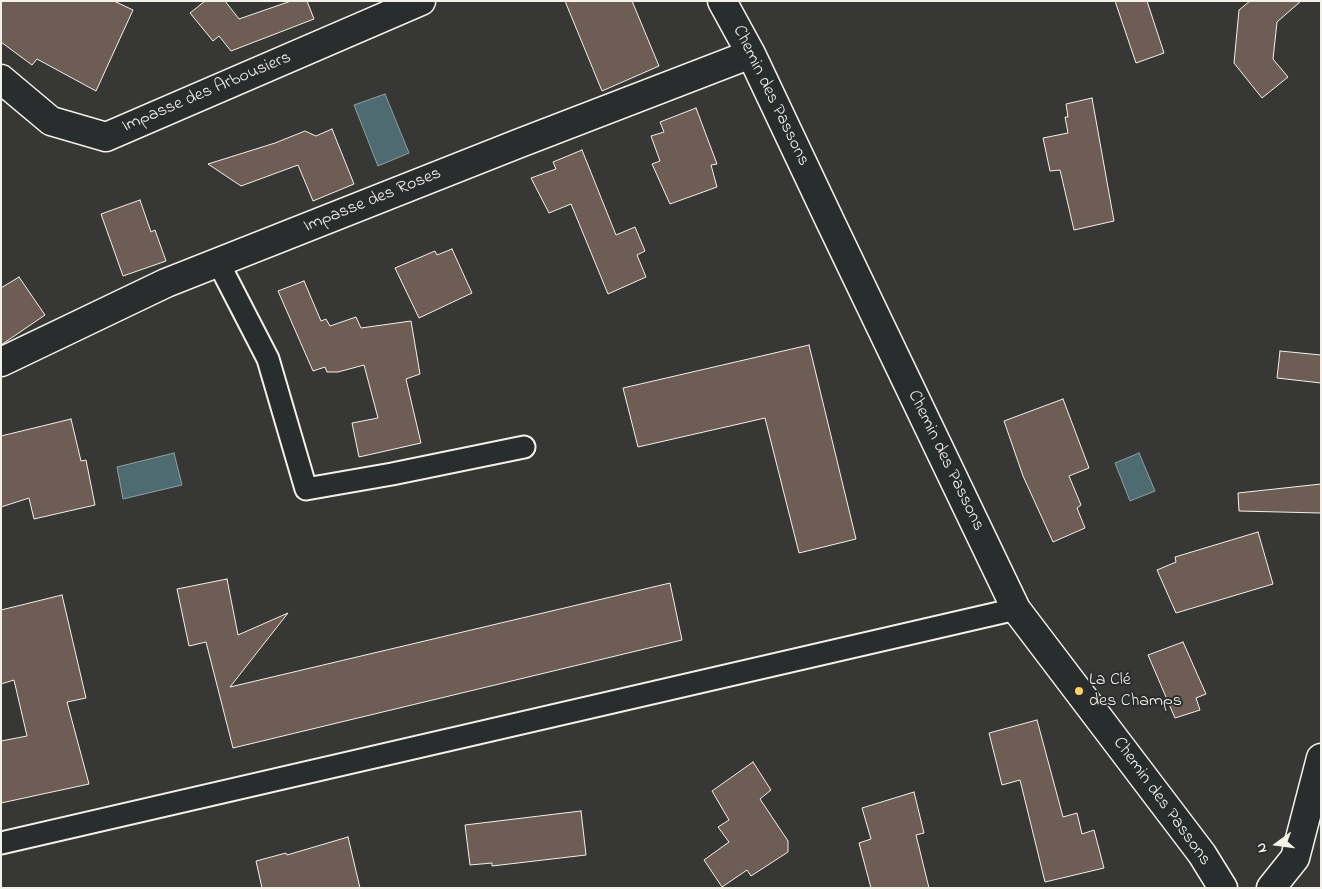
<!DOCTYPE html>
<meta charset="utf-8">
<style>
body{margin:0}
#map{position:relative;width:1322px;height:889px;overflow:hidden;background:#373736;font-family:"Indie Flower",sans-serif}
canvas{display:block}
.frame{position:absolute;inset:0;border:2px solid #f4f1e8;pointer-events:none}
.north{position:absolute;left:1252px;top:819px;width:50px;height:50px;-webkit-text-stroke:4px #2a2d2e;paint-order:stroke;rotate:256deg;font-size:14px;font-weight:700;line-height:20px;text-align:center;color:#f4f1e8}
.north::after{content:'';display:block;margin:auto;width:18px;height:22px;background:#f4f1e8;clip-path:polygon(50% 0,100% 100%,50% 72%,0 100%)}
</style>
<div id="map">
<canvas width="1322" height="889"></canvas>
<div class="frame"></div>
<div class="north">N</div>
</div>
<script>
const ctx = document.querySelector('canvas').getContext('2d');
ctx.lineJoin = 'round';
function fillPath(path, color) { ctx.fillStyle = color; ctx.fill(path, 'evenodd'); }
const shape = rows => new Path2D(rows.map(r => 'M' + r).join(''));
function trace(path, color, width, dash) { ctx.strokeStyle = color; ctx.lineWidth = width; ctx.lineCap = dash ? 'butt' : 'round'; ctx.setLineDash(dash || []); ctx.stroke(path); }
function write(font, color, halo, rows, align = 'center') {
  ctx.font = font + ' "Indie Flower",sans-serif'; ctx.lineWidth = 4; ctx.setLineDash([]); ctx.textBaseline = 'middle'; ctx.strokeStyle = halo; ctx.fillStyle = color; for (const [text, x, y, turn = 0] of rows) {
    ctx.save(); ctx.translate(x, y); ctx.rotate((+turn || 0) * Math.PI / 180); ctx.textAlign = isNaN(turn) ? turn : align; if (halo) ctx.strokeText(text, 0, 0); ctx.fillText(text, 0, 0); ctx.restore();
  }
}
const water = shape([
 [385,94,409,153,378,166,354,105,385,94],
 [174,453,182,485,123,499,117,467,174,453],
 [1139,453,1155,491,1130,501,1115,463,1139,453]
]);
const building = shape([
 [1,1,114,1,133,10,96,91,37,59,32,65,1,42,1,1],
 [205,1,225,1,239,19,291,1,307,1,314,19,231,51,219,36,213,41,190,13,205,1],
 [565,1,632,1,659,66,602,91,565,1],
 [1115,1,1147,1,1164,53,1136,63,1115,1],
 [1250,1,1301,1,1277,22,1273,59,1288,77,1262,98,1234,63,1239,10,1250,1],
 [1092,98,1114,221,1074,230,1060,170,1050,171,1043,138,1068,133,1065,117,1068,117,1066,104,1092,98],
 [696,108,717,164,711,165,717,187,670,204,652,164,660,161,651,136,664,132,660,122,696,108],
 [332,129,354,184,313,201,298,165,241,186,208,164,275,143,305,131,316,136,332,129],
 [582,150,616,235,635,227,645,251,637,255,646,277,608,294,571,204,549,213,531,178,556,169,553,162,582,150],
 [140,200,151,232,155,230,166,261,123,276,101,214,140,200],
 [452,249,472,293,419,318,395,268,435,251,437,255,452,249],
 [19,277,45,315,1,345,1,288,19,277],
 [304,281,321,321,326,319,330,326,356,317,361,328,411,321,420,374,406,379,421,443,359,457,352,423,378,418,364,365,338,372,327,372,325,367,313,371,278,291,304,281],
 [809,345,856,539,799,553,765,418,638,447,623,388,809,345],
 [1280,351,1321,355,1321,383,1277,378,1280,351],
 [1063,399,1089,468,1069,476,1081,505,1077,508,1085,528,1053,542,1023,476,1004,421,1063,399],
 [71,419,81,461,86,460,95,505,34,519,29,498,1,507,1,436,71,419],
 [1321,484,1321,513,1239,511,1238,493,1321,484],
 [1258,532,1273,584,1176,613,1157,570,1176,562,1175,557,1258,532],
 [227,579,238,635,288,613,230,687,670,583,682,640,233,748,206,642,189,646,177,589,227,579],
 [62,595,86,698,67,702,89,784,1,803,1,741,27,736,14,680,1,684,1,610,62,595],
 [1183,642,1206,694,1196,698,1200,710,1175,718,1148,655,1183,642],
 [1037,720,1063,817,1077,813,1082,834,1094,830,1104,868,1045,882,1020,780,1002,785,989,733,1037,720],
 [753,762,771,790,760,799,788,841,788,852,751,876,747,870,722,887,704,860,729,842,718,827,729,820,712,791,753,762],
 [914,792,924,833,916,835,929,888,871,888,859,843,871,839,862,808,914,792],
 [581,811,586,855,492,866,492,863,470,865,465,825,581,811],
 [348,837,360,888,262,888,256,861,286,853,287,855,348,837]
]);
const lane = shape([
 [218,262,268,359,306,489,392,474,524,447],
 [1,843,1016,609]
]);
const street = shape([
 [722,1,751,54,830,221,1016,609,1202,854,1223,888],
 [1,79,51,121,106,137,421,1],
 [1,362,166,283,520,143,751,54],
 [1271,888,1295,858,1321,758]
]);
const markers = [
 [1079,691,5,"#ffd166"]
];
const streetNames = [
 ["Impasse des Arbousiers",207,93,-23],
 ["Chemin des Passons",770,96,64],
 ["Impasse des Roses",373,201,-22],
 ["Chemin des Passons",945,461,64],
 ["Chemin des Passons",1161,802,54]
];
const poiNames = [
 ["La Clé",1089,681],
 ["des Champs",1089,702]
];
fillPath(water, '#4e6b71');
trace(water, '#90a1a1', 1);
fillPath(building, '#6d5d55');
trace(building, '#f4f1e8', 1);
trace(lane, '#f4f1e8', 25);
trace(street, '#f4f1e8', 31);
trace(lane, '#2a2d2e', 21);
trace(street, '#2a2d2e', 28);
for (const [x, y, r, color] of markers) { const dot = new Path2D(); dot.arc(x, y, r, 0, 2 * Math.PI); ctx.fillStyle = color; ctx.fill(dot); trace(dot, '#2a2d2e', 2); }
write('18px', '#f4f1e8', '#2a2d2e', streetNames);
write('18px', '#f4f1e8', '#2a2d2e', poiNames, 'left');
</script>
